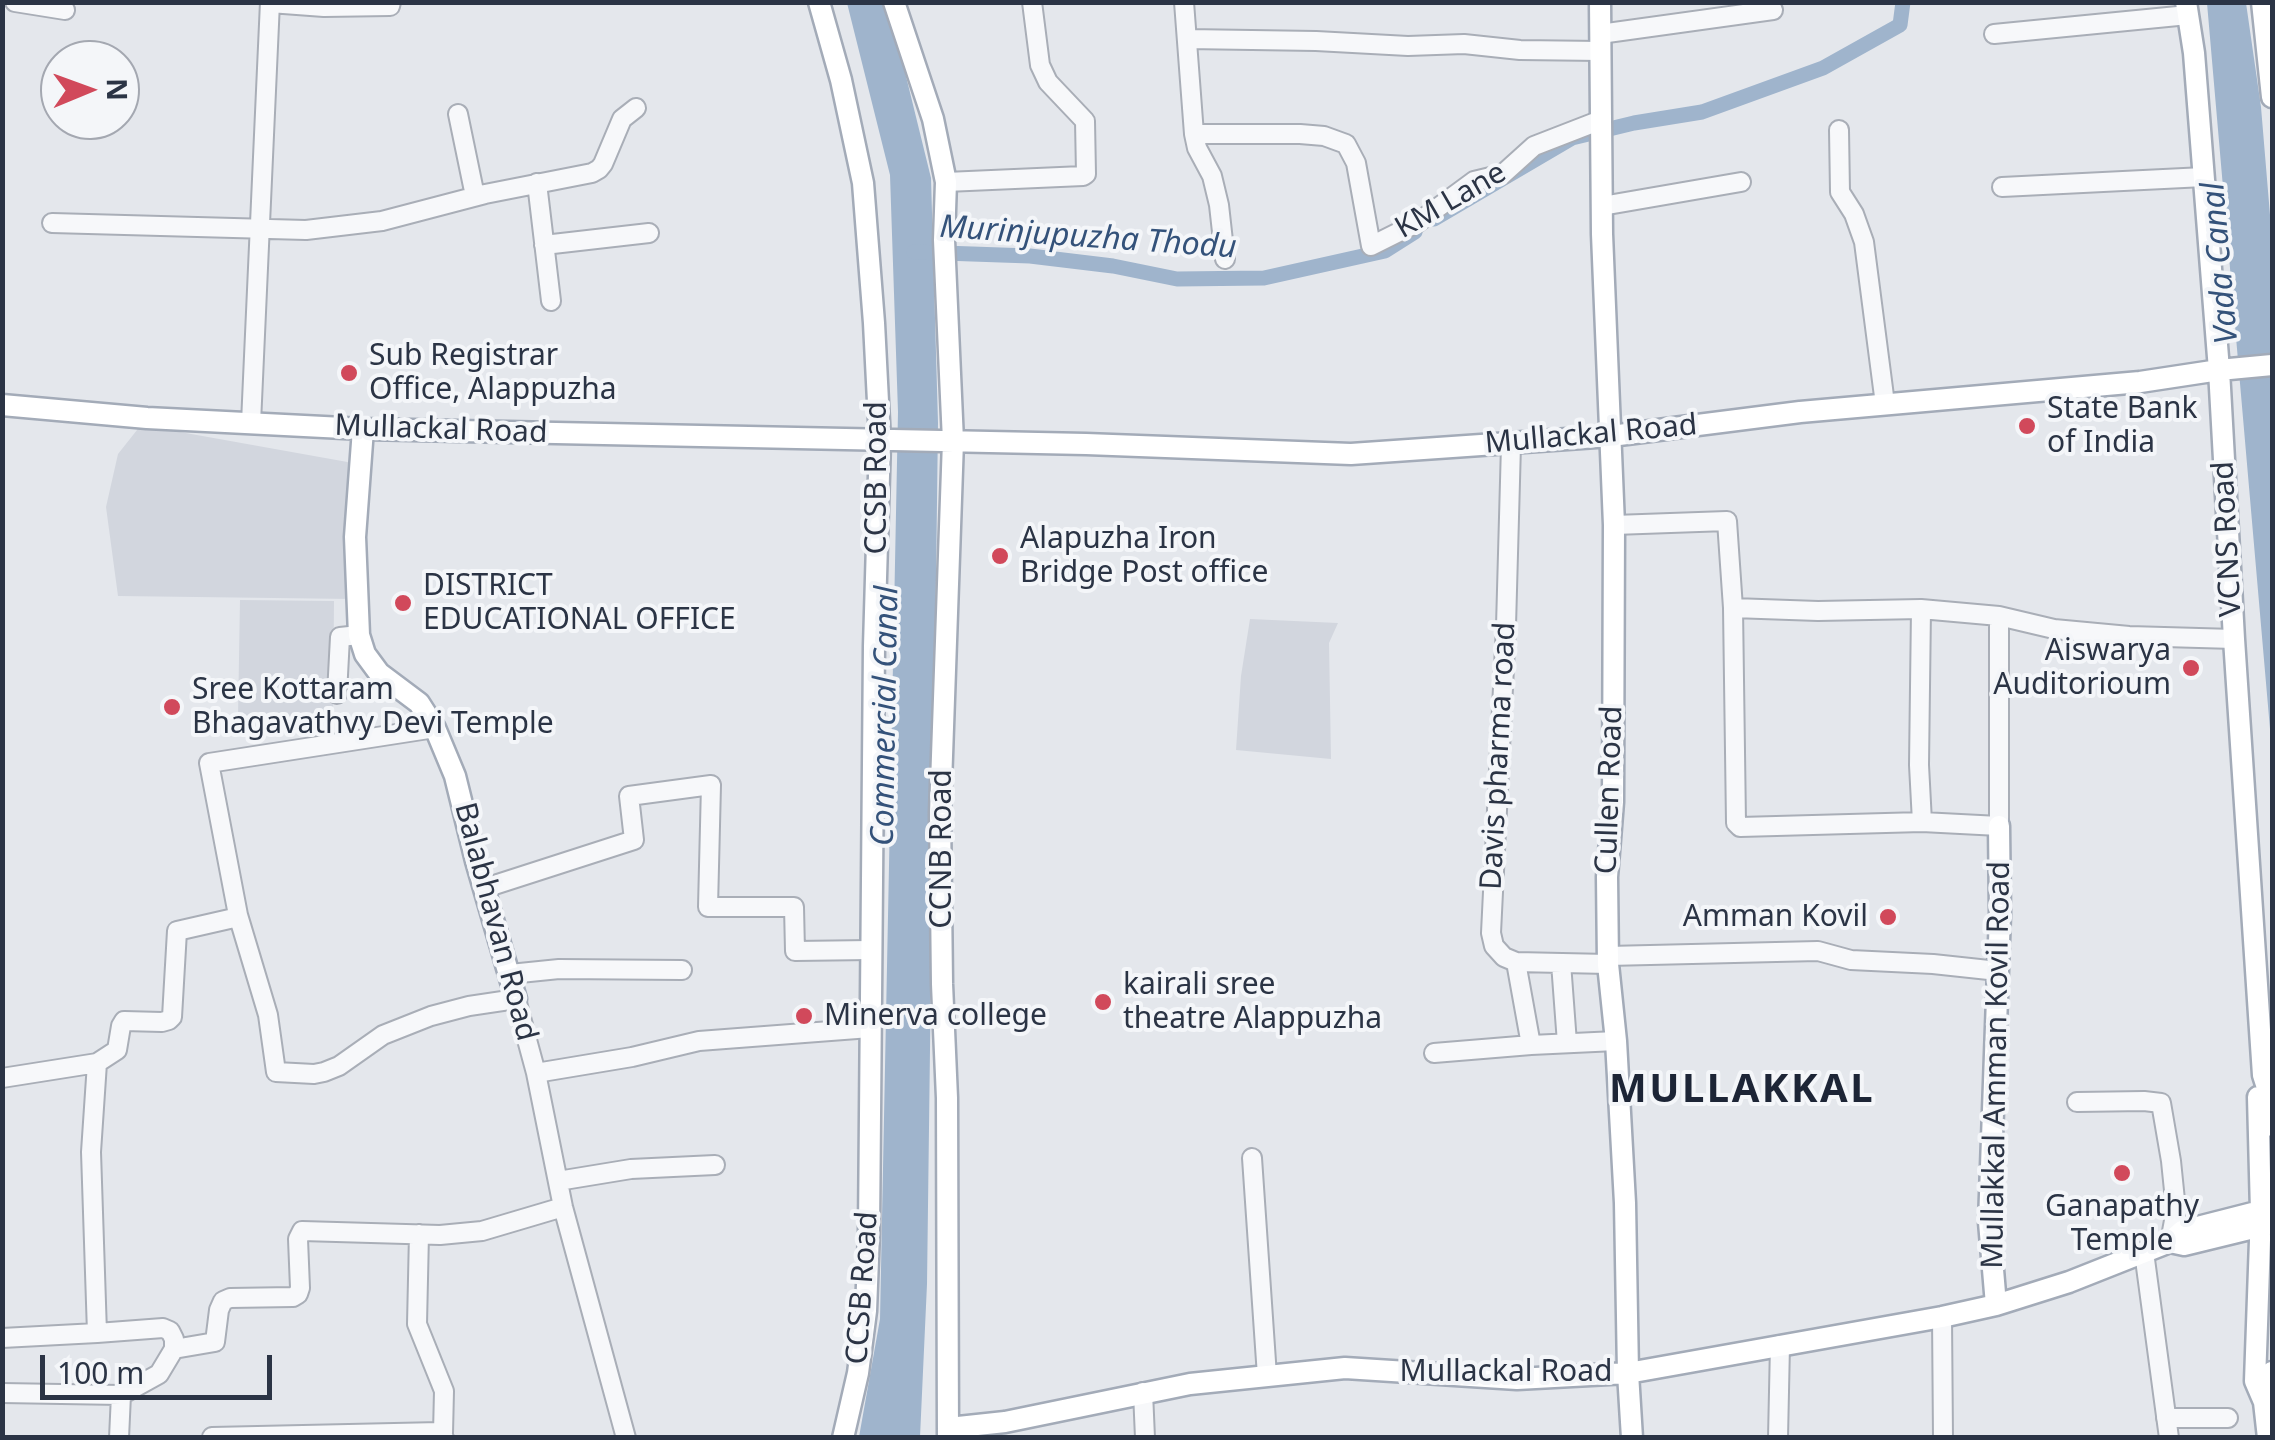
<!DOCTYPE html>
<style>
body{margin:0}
#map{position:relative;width:2275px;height:1440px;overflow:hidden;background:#e4e7ec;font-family:"Noto Sans",sans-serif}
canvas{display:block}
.frame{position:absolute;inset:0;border:5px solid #2b3445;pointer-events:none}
.north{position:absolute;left:40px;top:40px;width:100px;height:100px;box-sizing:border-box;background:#f4f6f9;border:2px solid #a4a8b1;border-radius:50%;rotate:89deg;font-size:28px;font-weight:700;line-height:40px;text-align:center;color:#2b3445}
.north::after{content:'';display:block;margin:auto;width:35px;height:45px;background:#d1495b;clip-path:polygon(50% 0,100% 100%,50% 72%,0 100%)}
.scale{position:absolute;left:40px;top:1355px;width:232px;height:45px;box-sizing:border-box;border:5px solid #2b3445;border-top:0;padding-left:12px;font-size:30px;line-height:35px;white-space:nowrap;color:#2b3445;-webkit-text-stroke:8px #f4f6f9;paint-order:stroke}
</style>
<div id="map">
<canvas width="2275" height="1440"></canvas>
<div class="frame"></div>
<div class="north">N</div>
<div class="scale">100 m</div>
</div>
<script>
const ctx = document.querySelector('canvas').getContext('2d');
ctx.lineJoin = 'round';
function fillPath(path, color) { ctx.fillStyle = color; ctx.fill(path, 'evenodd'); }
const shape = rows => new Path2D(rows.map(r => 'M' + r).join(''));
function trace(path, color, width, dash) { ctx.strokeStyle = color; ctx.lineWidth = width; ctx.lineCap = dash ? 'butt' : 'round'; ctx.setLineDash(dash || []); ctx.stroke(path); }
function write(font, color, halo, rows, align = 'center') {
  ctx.font = font + ' "Noto Sans",sans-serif'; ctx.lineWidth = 8; ctx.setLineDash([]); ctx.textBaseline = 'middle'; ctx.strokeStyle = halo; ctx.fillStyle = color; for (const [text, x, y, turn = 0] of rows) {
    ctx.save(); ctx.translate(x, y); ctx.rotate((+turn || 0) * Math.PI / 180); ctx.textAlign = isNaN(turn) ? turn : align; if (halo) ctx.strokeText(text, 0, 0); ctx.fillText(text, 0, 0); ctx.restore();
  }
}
const built = shape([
 [141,425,353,463,352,599,118,596,106,507,118,454],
 [240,600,334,601,333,716,238,717],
 [1250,619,1338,623,1329,643,1331,759,1236,750,1241,676]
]);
const water = shape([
 [847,3,888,3,931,178,938,423,927,1284,920,1437,859,1437,880,1319,898,412,890,175],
 [2207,3,2246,3,2261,107,2272,239,2272,752]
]);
const canal = shape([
 [1434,219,1572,138,1634,123,1702,112,1823,68,1900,25,1903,2],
 [914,252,1030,256,1113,266,1177,279,1264,278,1385,251,1415,232]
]);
const minor = shape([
 [15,2,65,10],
 [1184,2,1194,134,1197,148,1212,176,1219,205,1225,259],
 [270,3,324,7,390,6,391,2],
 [1600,34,1773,10],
 [1994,34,2188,15],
 [1188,39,1316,41,1408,46,1464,44,1520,50,1600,51],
 [458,114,475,196],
 [1839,130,1840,192,1854,214,1864,242,1885,404],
 [1194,134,1300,134,1324,136,1346,144,1356,163,1371,246,1417,223,1474,181,1503,174,1534,146,1601,120],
 [946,182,1083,176,1086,174,1085,121,1048,82,1040,65,1032,2],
 [537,183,551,301],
 [2002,187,2204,177],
 [1602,206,1741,182],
 [52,223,306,230,382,221,485,194,592,173,599,169,603,164,622,119,636,108],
 [544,245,649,233],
 [251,423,270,2],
 [1511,445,1506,626,1491,933,1494,946,1504,957,1516,962,1608,964],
 [1614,525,1727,521,1733,608,1818,611,1921,609,1999,616,2054,629,2129,636,2234,639],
 [1733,608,1736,823,1740,827,1922,822,1999,826,1999,616],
 [1921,609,1919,765,1922,822],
 [337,694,340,637,359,635],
 [485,888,634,840,629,796,711,785,708,907,794,907,795,951,870,950],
 [238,915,268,1015,276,1072,314,1074,324,1072,339,1066,383,1035,431,1016,469,1006,516,999,536,1073,563,1207,626,1438],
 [1608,956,1818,951,1851,960,1933,964,1998,971],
 [1516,962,1531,1045,1616,1041],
 [1561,963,1567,1043],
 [510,974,559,969,682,970],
 [1434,1053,1531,1045],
 [97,1063,117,1050,121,1026,124,1021,162,1022,169,1020,172,1017,177,931,234,918,238,915,209,763,435,728],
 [536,1073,632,1057,699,1041,870,1028],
 [2,1078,97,1063,91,1152,97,1333,163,1328,170,1331,174,1339,174,1349,159,1374,121,1395,119,1438],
 [2077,1102,2144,1101,2161,1103,2171,1161,2176,1210,2170,1242],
 [1252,1158,1267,1376],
 [558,1181,631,1169,715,1165],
 [419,1234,417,1324,444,1391,443,1433],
 [2144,1252,2169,1438],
 [1942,1317,1943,1438],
 [2,1338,97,1333],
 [174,1349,215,1342,219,1310,223,1301,230,1298,293,1297,298,1294,300,1288,298,1239,302,1231,440,1235,482,1231,563,1207],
 [1143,1392,1145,1438],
 [2,1393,121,1395],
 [2166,1418,2228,1418],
 [212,1437,440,1432,444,1438],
 [1778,1438,1780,1345]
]);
const major = shape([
 [819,2,841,80,863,183,874,323,880,441,874,646,869,1232,866,1311,858,1373,843,1438],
 [894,2,933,119,946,182,944,240,953,441,940,813,942,984,947,1098,948,1438],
 [1600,2,1602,234,1614,525,1613,802,1607,877,1608,964,1616,1041,1625,1203,1628,1373,1632,1438],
 [2186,2,2194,53,2219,370,2234,639,2263,1075,2270,1097,2272,1126],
 [2262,2,2272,97],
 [2,405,147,418,363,429,1086,444,1351,454,1611,436,1800,412,2140,382,2219,370,2272,365],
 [363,429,355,537,359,635,365,654,379,673,419,703,435,728,455,776,476,861,516,999],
 [2258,1097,2261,1212,2255,1381,2264,1402,2268,1438],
 [2170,1242,2184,1245,2270,1224],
 [1996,1305,1989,1222,2000,914,1999,826],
 [2264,1402,2272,1372],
 [949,1428,1005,1422,1190,1384,1345,1368,1517,1379,1628,1373,1942,1317,1996,1305,2069,1282,2170,1242,2182,1231,2272,1208]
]);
const markers = [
 [349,373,10,"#d1495b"],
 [2027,426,10,"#d1495b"],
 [1000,556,10,"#d1495b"],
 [403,603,10,"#d1495b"],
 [2191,668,10,"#d1495b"],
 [172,707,10,"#d1495b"],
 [1888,917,10,"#d1495b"],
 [1103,1002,10,"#d1495b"],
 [804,1016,10,"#d1495b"],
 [2122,1173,10,"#d1495b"]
];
const streetNames = [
 ["KM Lane",1451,201,-30],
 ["Mullackal Road",441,430,2],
 ["Mullackal Road",1591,435,-5],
 ["CCSB Road",877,478,-90],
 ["VCNS Road",2228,539,-93],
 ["Davis pharma road",1499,756,-87],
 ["Cullen Road",1610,790,-88],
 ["CCNB Road",942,849,-90],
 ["Balabhavan Road",495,922,75],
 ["Mullakkal Amman Kovil Road",1997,1065,-89],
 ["CCSB Road",863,1288,-86],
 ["Mullackal Road",1506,1372]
];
const poiNames = [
 ["Sub Registrar",369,356],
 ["Office, Alappuzha",369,390],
 ["State Bank",2047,409],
 ["of India",2047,443],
 ["Alapuzha Iron",1020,539],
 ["Bridge Post office",1020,573],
 ["DISTRICT",423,586],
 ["EDUCATIONAL OFFICE",423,620],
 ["Aiswarya",2171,651,"right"],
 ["Auditorioum",2171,685,"right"],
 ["Sree Kottaram",192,690],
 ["Bhagavathvy Devi Temple",192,724],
 ["Amman Kovil",1868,917,"right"],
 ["kairali sree",1123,985],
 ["theatre Alappuzha",1123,1019],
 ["Minerva college",824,1016],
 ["Ganapathy",2122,1207,"center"],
 ["Temple",2122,1241,"center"]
];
const waterNames = [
 ["Murinjupuzha Thodu",1088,238,4],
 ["Vada Canal",2221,263,-95],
 ["Commercial Canal",886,716,-89]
];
const districtNames = [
 ["MULLAKKAL",1742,1091]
];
fillPath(built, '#d2d6de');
fillPath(water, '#9fb4cc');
trace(canal, '#9fb4cc', 15);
trace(minor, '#a9aeb7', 22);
trace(major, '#a3abb8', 25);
trace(minor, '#f7f8fa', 18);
trace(major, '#fff', 20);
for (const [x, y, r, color] of markers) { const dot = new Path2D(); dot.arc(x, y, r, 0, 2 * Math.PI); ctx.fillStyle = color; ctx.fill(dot); trace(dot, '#f4f6f9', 4); }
write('30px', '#2b3445', '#f4f6f9', streetNames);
write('30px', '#2b3445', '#f4f6f9', poiNames, 'left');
write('italic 32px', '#34527a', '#f4f6f9', waterNames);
ctx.letterSpacing = '2.5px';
write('bold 40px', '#1d2536', '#f4f6f9', districtNames);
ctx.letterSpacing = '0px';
</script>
